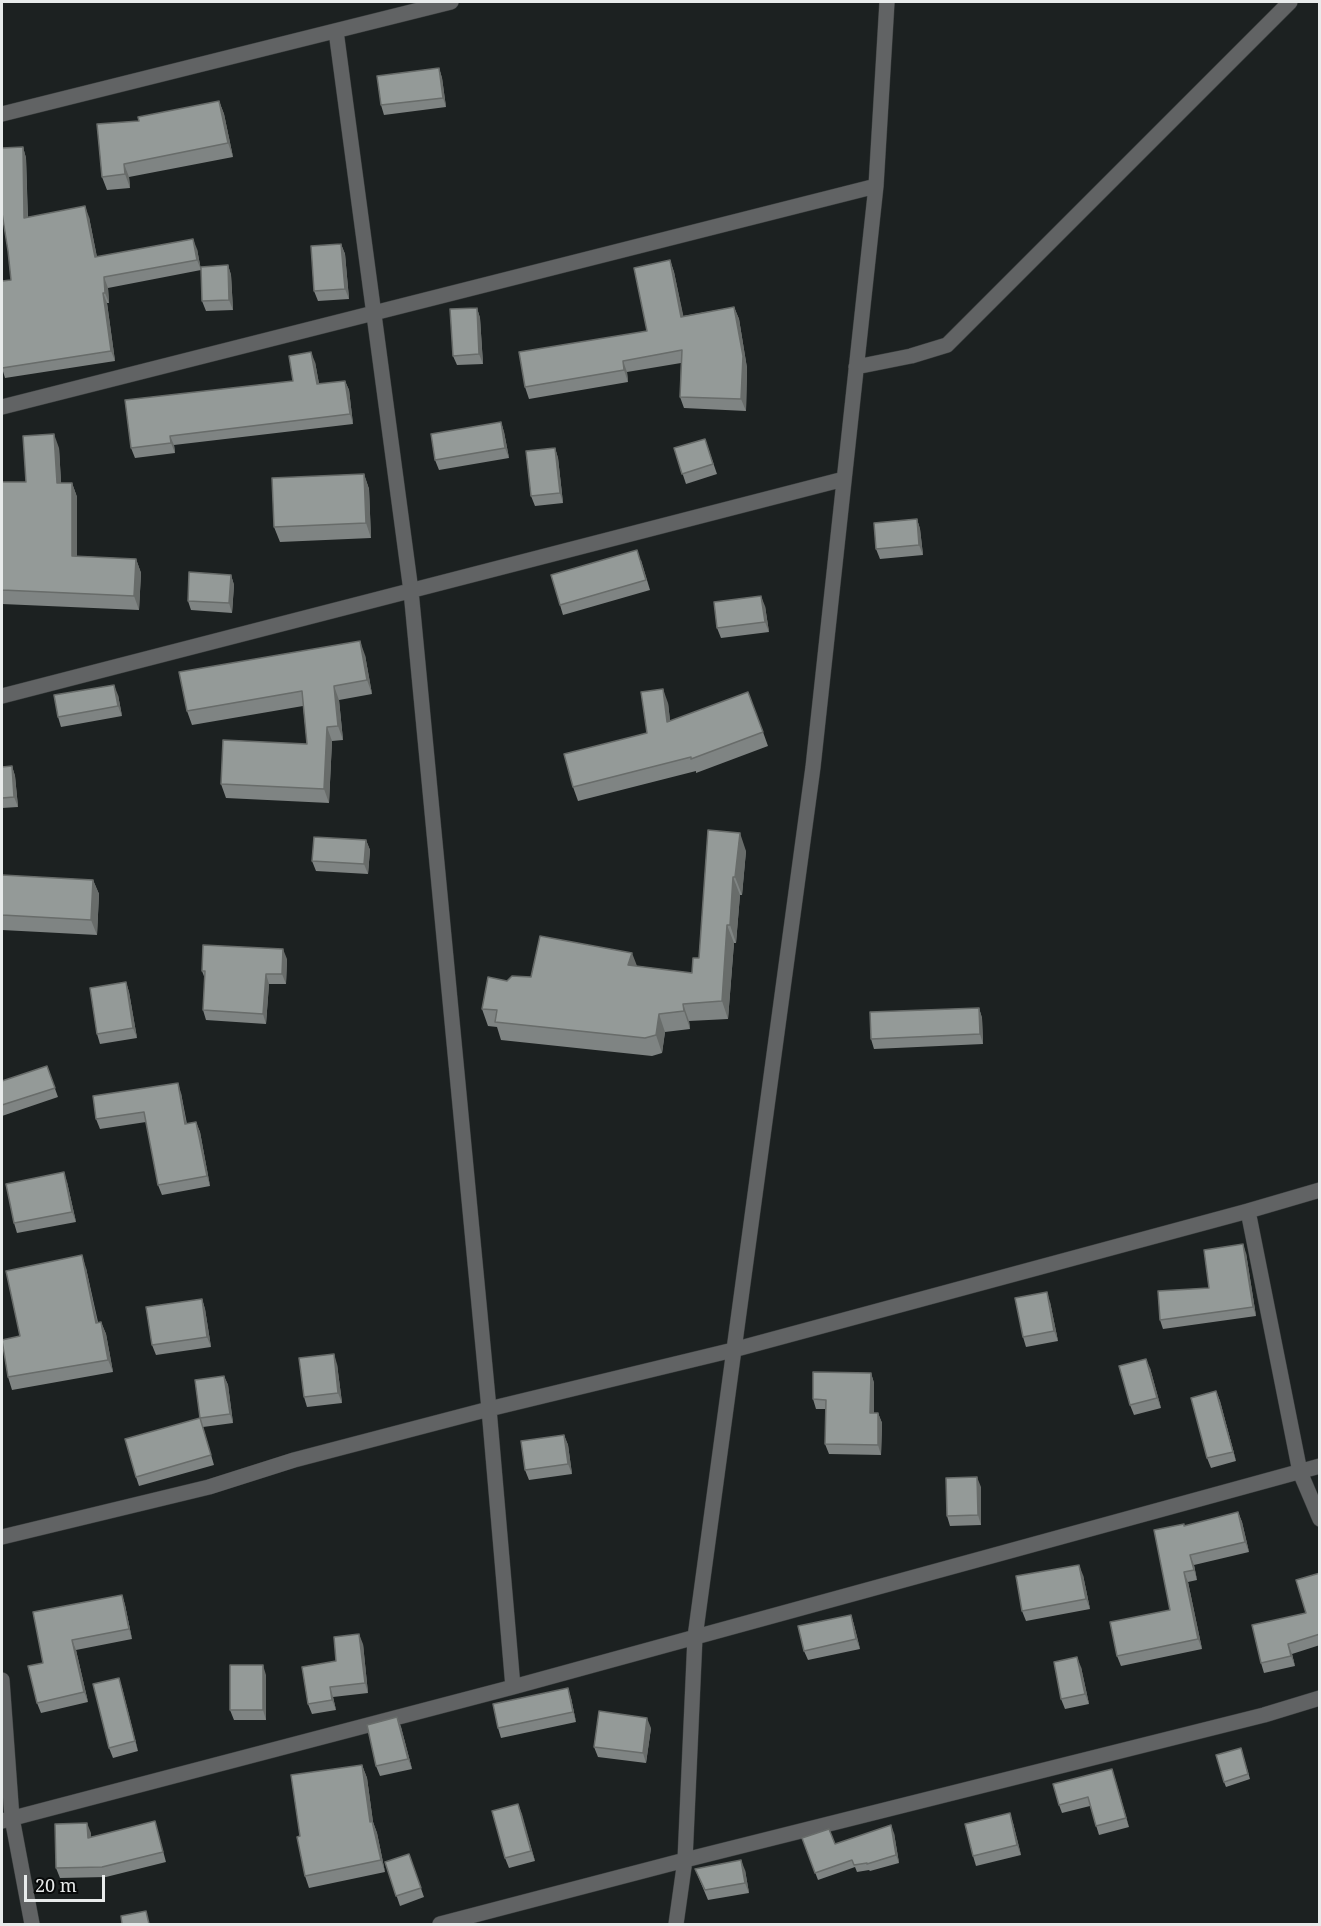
<!DOCTYPE html>
<style>
body{margin:0}
#map{position:relative;width:1321px;height:1926px;overflow:hidden;background:#1c2121;font-family:"Noto Serif",serif}
canvas{display:block}
.frame{position:absolute;inset:0;border:3px solid #e8ebeb;pointer-events:none}
.scale{position:absolute;left:24px;top:1875px;width:81px;height:27px;box-sizing:border-box;border:3px solid #e8ebeb;border-top:0;padding-left:8px;font-size:18px;line-height:21px;white-space:nowrap;color:#e8ebeb;-webkit-text-stroke:4px #080a0a;paint-order:stroke}
</style>
<div id="map">
<canvas width="1321" height="1926"></canvas>
<div class="frame"></div>
<div class="scale">20 m</div>
</div>
<script>
const ctx = document.querySelector('canvas').getContext('2d');
ctx.lineJoin = 'round';
const shape = rows => new Path2D(rows.map(r => 'M' + r).join(''));
function trace(path, color, width, dash) { ctx.strokeStyle = color; ctx.lineWidth = width; ctx.lineCap = dash ? 'butt' : 'round'; ctx.setLineDash(dash || []); ctx.stroke(path); }
function fillPath(path, color) { ctx.fillStyle = color; ctx.fill(path, 'evenodd'); }
const minor = shape([
 [336,31,411,591,489,1409,513,1687],
 [2,114,451,2],
 [856,367,911,356,947,345,1290,2],
 [2,407,876,186],
 [2,696,844,479],
 [1248,1211,1320,1190],
 [2,1537,209,1487,294,1460,489,1409,733,1350,1248,1211,1300,1472,1320,1519],
 [2,1680,12,1818,32,1924],
 [2,1821,513,1687,1320,1466],
 [440,1924,685,1860,1264,1715,1320,1698],
 [676,1924,685,1860,695,1637,813,767,876,186,887,2]
]);
const wall = shape([
 [439,68,442,78,446,107,384,115,381,105],
 [219,101,224,114,233,157,129,177,130,188,107,190,102,177,139,121],
 [23,147,26,158,28,218,89,217,97,257,197,249,201,270,228,265,231,275,233,310,206,311,202,301,201,270,108,288,109,303,107,303,115,361,5,378,2,368,11,280],
 [341,244,345,254,349,299,318,301,314,291],
 [670,260,674,272,683,316,734,307,739,319,747,368,746,411,684,408,680,397,681,363,627,372,628,382,529,399,525,387,647,331],
 [477,308,480,318,483,364,457,365,453,356],
 [315,362,319,384,345,381,349,390,353,424,174,445,175,453,135,458,131,448,293,381],
 [501,422,504,432,509,458,439,470,435,460],
 [705,439,717,474,686,484,674,448],
 [59,448,61,483,72,483,77,497,77,556,136,559,141,573,139,610,2,604,2,482,26,482],
 [555,448,558,458,563,503,535,506,531,496],
 [364,474,369,489,371,538,280,542,274,527],
 [917,519,920,529,923,555,880,559,876,549],
 [641,560,650,590,563,615,560,605],
 [231,575,234,585,232,613,191,610,188,601],
 [765,606,769,632,721,638,717,628],
 [365,655,372,694,339,700,343,740,332,741,329,803,226,798,221,784,307,744,303,706,192,725,187,711],
 [118,695,122,716,61,727,58,717],
 [668,703,670,721,763,732,768,746,696,773,696,771,578,801,573,787,647,733],
 [12,766,15,776,18,807,2,808,2,767],
 [708,830,746,851,742,895,740,895,736,943,734,943,728,1019,689,1021,690,1029,665,1032,662,1053,652,1056,501,1040,497,1027,488,1026,482,1009,507,981,531,977,637,966,692,973,699,958],
 [366,840,370,850,368,874,316,871,312,861],
 [2,875,93,880,99,894,97,935,2,930],
 [287,959,286,984,269,984,266,1024,206,1020,203,1010,205,979,202,971],
 [126,982,129,992,137,1038,100,1044,97,1034],
 [979,1008,982,1018,983,1044,874,1049,871,1039],
 [47,1066,58,1097,2,1116,2,1081],
 [181,1093,187,1124,196,1122,200,1132,210,1186,162,1195,158,1185,146,1122,100,1129,96,1119],
 [67,1182,76,1222,17,1233,14,1223],
 [1246,1253,1256,1316,1163,1329,1160,1320,1209,1288],
 [86,1268,98,1322,101,1322,106,1334,113,1372,12,1390,8,1377,20,1336],
 [202,1299,205,1309,211,1347,156,1355,152,1345],
 [1050,1302,1058,1341,1026,1347,1023,1337],
 [337,1364,342,1403,307,1407,304,1397],
 [1150,1368,1161,1408,1134,1415,1130,1405],
 [871,1373,874,1383,874,1413,878,1413,882,1423,881,1455,829,1454,825,1444,826,1409,816,1409,813,1399],
 [224,1376,228,1385,233,1423,203,1427,214,1465,139,1486,136,1477,200,1418],
 [1216,1391,1220,1401,1236,1461,1211,1468,1207,1458],
 [564,1435,568,1445,572,1474,529,1480,525,1470],
 [981,1487,981,1525,950,1526,947,1516],
 [1238,1512,1242,1522,1249,1552,1194,1565,1197,1580,1188,1582,1202,1649,1121,1666,1117,1656,1170,1610,1184,1526],
 [1320,1573,1320,1645,1292,1654,1295,1666,1264,1673,1261,1663,1306,1613],
 [1083,1575,1090,1609,1026,1621,1022,1611],
 [122,1595,125,1605,132,1639,76,1650,88,1702,41,1713,37,1703,43,1663],
 [851,1615,854,1625,860,1649,808,1660,804,1651],
 [363,1644,368,1693,333,1697,336,1710,312,1714,308,1704,336,1661],
 [1081,1667,1089,1704,1065,1709,1061,1699],
 [266,1675,266,1720,234,1720,230,1710],
 [119,1678,122,1688,138,1751,113,1758,109,1748],
 [571,1698,576,1722,501,1738,498,1728],
 [397,1717,401,1727,412,1769,380,1776,376,1766],
 [651,1728,646,1763,598,1757,594,1747],
 [1241,1748,1250,1779,1226,1787,1224,1782],
 [362,1765,367,1778,373,1822,377,1833,385,1872,309,1888,305,1876,300,1836],
 [1112,1769,1129,1827,1099,1835,1090,1806,1062,1813,1059,1805],
 [518,1804,535,1861,509,1868,505,1858],
 [155,1821,166,1862,106,1877,60,1878,56,1868,91,1833,91,1837],
 [1013,1823,1021,1855,976,1866,973,1856],
 [894,1833,899,1863,870,1871,869,1870,857,1872,855,1867,818,1880,802,1838,835,1844],
 [409,1854,424,1897,400,1906,385,1862],
 [695,1869,745,1870,749,1893,708,1900]
]);
const shadedWall = shape([
 [439,68,442,78,446,107,443,98],
 [219,101,224,114,233,157,228,143],
 [23,147,26,158,28,229,24,218],
 [124,164,129,177,130,188,125,174],
 [85,206,89,217,99,268,95,257],
 [193,239,197,249,201,270,197,260],
 [341,244,345,254,349,299,345,289],
 [670,260,674,272,686,328,681,317],
 [228,265,231,275,233,310,229,300],
 [104,277,108,288,109,303,105,293],
 [103,293,107,303,115,361,111,351],
 [734,307,739,319,747,368,746,411,741,399],
 [477,308,480,318,483,364,479,354],
 [311,352,315,362,321,394,317,384],
 [623,361,627,372,628,382,624,370],
 [345,381,349,390,353,424,350,414],
 [501,422,504,432,509,458,505,448],
 [54,434,59,448,62,497,57,483],
 [170,436,174,445,175,453,171,443],
 [555,448,558,458,563,503,560,493],
 [364,474,369,489,371,538,366,523],
 [72,483,77,497,77,570,72,556],
 [917,519,920,529,923,555,919,545],
 [136,559,141,573,139,610,134,596],
 [231,575,234,585,232,613,229,603],
 [761,596,765,606,769,632,765,622],
 [360,641,365,655,372,694,367,680],
 [114,685,118,695,122,716,118,706],
 [334,686,339,700,343,740,338,726],
 [663,689,668,703,672,736,667,722],
 [327,727,332,741,329,803,324,789],
 [12,766,15,776,18,807,14,797],
 [740,833,746,851,742,895,735,877],
 [366,840,370,850,368,874,364,864],
 [733,877,740,895,736,943,730,925],
 [93,880,99,894,97,935,91,920],
 [727,925,734,943,728,1019,722,1001],
 [283,949,287,959,286,984,282,974],
 [632,953,639,971,628,965],
 [266,974,269,984,266,1024,263,1014],
 [126,982,129,992,137,1038,133,1028],
 [683,1004,689,1021,690,1029,684,1011],
 [979,1008,982,1018,983,1044,980,1034],
 [659,1014,665,1032,662,1053,656,1035],
 [178,1083,181,1093,188,1134,185,1124],
 [196,1122,200,1132,210,1186,207,1176],
 [64,1172,67,1182,76,1222,72,1212],
 [1243,1244,1246,1253,1256,1316,1253,1307],
 [82,1255,86,1268,100,1335,96,1323],
 [1047,1292,1050,1302,1058,1341,1054,1331],
 [202,1299,205,1309,211,1347,207,1337],
 [101,1322,106,1334,113,1372,108,1360],
 [334,1354,337,1364,342,1403,338,1393],
 [1146,1359,1150,1368,1161,1408,1157,1398],
 [871,1373,874,1383,874,1423,870,1413],
 [224,1376,228,1385,233,1423,230,1414],
 [1216,1391,1220,1401,1236,1461,1233,1452],
 [878,1413,882,1423,881,1455,878,1445],
 [564,1435,568,1445,572,1474,568,1464],
 [977,1477,981,1487,981,1525,978,1515],
 [1238,1512,1242,1522,1249,1552,1245,1542],
 [1190,1555,1194,1565,1197,1580,1194,1570],
 [1079,1565,1083,1575,1090,1609,1086,1599],
 [1184,1572,1188,1582,1202,1649,1198,1639],
 [122,1595,125,1605,132,1639,129,1629],
 [851,1615,854,1625,860,1649,856,1639],
 [359,1634,363,1644,368,1693,365,1683],
 [72,1640,76,1650,88,1702,84,1692],
 [1288,1644,1292,1654,1295,1666,1291,1656],
 [1077,1657,1081,1667,1089,1704,1085,1694],
 [263,1665,266,1675,266,1720,263,1710],
 [119,1678,122,1688,138,1751,135,1741],
 [330,1687,333,1697,336,1710,332,1700],
 [568,1688,571,1698,576,1722,573,1712],
 [397,1717,401,1727,412,1769,408,1759],
 [647,1718,651,1728,646,1763,643,1753],
 [362,1765,367,1778,373,1822,377,1833,385,1872,381,1860,370,1822],
 [1112,1769,1115,1778,1129,1827,1126,1818],
 [518,1804,522,1814,535,1861,531,1851],
 [1010,1813,1013,1823,1021,1855,1017,1845],
 [87,1823,91,1833,91,1848,88,1838],
 [891,1825,894,1833,899,1863,896,1855],
 [741,1860,745,1870,749,1893,745,1883]
]);
const building = shape([
 [439,68,443,98,381,105,377,76,439,68],
 [219,101,228,143,124,164,125,174,102,177,97,124,139,121,138,117,219,101],
 [23,147,24,218,85,206,95,257,193,239,197,260,104,277,105,293,103,293,111,351,2,368,2,281,11,280,8,251,2,213,2,148,23,147],
 [341,244,345,289,314,291,311,246,341,244],
 [670,260,681,317,734,307,743,356,741,399,680,397,682,350,623,361,624,370,525,387,519,352,647,331,634,268,670,260],
 [228,265,229,300,202,301,201,267,228,265],
 [477,308,479,354,453,356,450,309,477,308],
 [311,352,317,384,345,381,350,414,170,436,171,443,131,448,125,400,293,381,289,356,311,352],
 [501,422,505,448,435,460,431,434,501,422],
 [54,434,57,483,72,483,72,556,136,559,134,596,2,590,2,482,26,482,23,436,54,434],
 [705,439,713,464,682,474,674,448,705,439],
 [555,448,560,493,531,496,526,451,555,448],
 [364,474,366,523,274,527,272,478,364,474],
 [917,519,919,545,876,549,874,523,917,519],
 [637,550,646,580,560,605,551,575,637,550],
 [189,572,231,575,229,603,188,601,189,572],
 [761,596,765,622,717,628,714,602,761,596],
 [360,641,367,680,334,686,338,726,327,727,324,789,221,784,223,740,307,744,302,691,187,711,179,672,360,641],
 [114,685,118,706,58,717,54,695,114,685],
 [663,689,667,722,748,692,763,732,691,759,691,757,573,787,564,754,647,733,641,692,663,689],
 [12,766,14,797,2,798,2,767,12,766],
 [708,830,740,833,735,877,733,877,730,925,727,925,722,1001,683,1004,684,1011,659,1014,656,1035,645,1038,495,1022,497,1010,482,1009,488,977,507,981,512,976,531,977,540,936,632,953,628,965,692,973,693,958,699,958,708,830],
 [314,837,366,840,364,864,312,861,314,837],
 [2,875,93,880,91,920,2,915,2,875],
 [203,945,283,949,282,974,266,974,263,1014,203,1010,205,971,202,971,203,945],
 [126,982,133,1028,97,1034,90,988,126,982],
 [979,1008,980,1034,871,1039,870,1012,979,1008],
 [47,1066,55,1088,2,1105,2,1081,47,1066],
 [178,1083,185,1124,196,1122,207,1176,158,1185,144,1112,96,1119,93,1096,178,1083],
 [64,1172,72,1212,14,1223,6,1184,64,1172],
 [1243,1244,1253,1307,1160,1320,1158,1291,1209,1288,1204,1250,1243,1244],
 [82,1255,96,1323,101,1322,108,1360,8,1377,2,1340,20,1336,6,1271,82,1255],
 [1047,1292,1054,1331,1023,1337,1015,1298,1047,1292],
 [202,1299,207,1337,152,1345,146,1307,202,1299],
 [334,1354,338,1393,304,1397,299,1358,334,1354],
 [1146,1359,1157,1398,1130,1405,1119,1366,1146,1359],
 [813,1372,871,1373,870,1413,878,1413,878,1445,825,1444,826,1400,813,1399,813,1372],
 [224,1376,230,1414,200,1418,195,1380,224,1376],
 [1216,1391,1233,1452,1207,1458,1191,1398,1216,1391],
 [200,1418,211,1455,136,1477,125,1439,200,1418],
 [564,1435,568,1464,525,1470,521,1441,564,1435],
 [977,1477,978,1515,947,1516,946,1478,977,1477],
 [1238,1512,1245,1542,1190,1555,1194,1570,1184,1572,1198,1639,1117,1656,1110,1622,1170,1610,1154,1530,1184,1524,1184,1526,1238,1512],
 [1079,1565,1086,1599,1022,1611,1016,1576,1079,1565],
 [1320,1573,1320,1634,1288,1644,1291,1656,1261,1663,1252,1625,1306,1613,1296,1580,1320,1573],
 [122,1595,129,1629,72,1640,84,1692,37,1703,28,1666,43,1663,33,1612,122,1595],
 [851,1615,856,1639,804,1651,798,1626,851,1615],
 [359,1634,365,1683,330,1687,332,1700,308,1704,302,1667,336,1661,334,1637,359,1634],
 [1077,1657,1085,1694,1061,1699,1054,1662,1077,1657],
 [230,1665,263,1665,263,1710,230,1710,230,1665],
 [119,1678,135,1741,109,1748,93,1684,119,1678],
 [568,1688,573,1712,498,1728,493,1704,568,1688],
 [599,1711,647,1718,643,1753,594,1747,599,1711],
 [397,1717,408,1759,376,1766,367,1725,397,1717],
 [1241,1748,1248,1774,1224,1782,1216,1755,1241,1748],
 [362,1765,370,1822,372,1821,381,1860,305,1876,297,1837,300,1836,291,1775,362,1765],
 [1112,1769,1126,1818,1096,1826,1088,1797,1059,1805,1053,1784,1112,1769],
 [518,1804,531,1851,505,1858,492,1811,518,1804],
 [1010,1813,1017,1845,973,1856,965,1824,1010,1813],
 [155,1821,163,1852,102,1867,56,1868,55,1824,87,1823,88,1838,155,1821],
 [891,1825,896,1855,867,1864,867,1863,854,1865,852,1860,815,1873,802,1838,829,1829,835,1844,891,1825],
 [409,1854,421,1888,396,1896,385,1862,409,1854],
 [741,1860,745,1883,705,1890,695,1869,741,1860],
 [146,1911,149,1924,122,1924,121,1916,146,1911]
]);
trace(minor, '#393d3d', 16);
trace(minor, '#616364', 15);
fillPath(wall, '#7f8483');
fillPath(shadedWall, '#686c6a');
fillPath(building, '#949a98');
trace(building, '#686c6a', 1.5);
</script>
